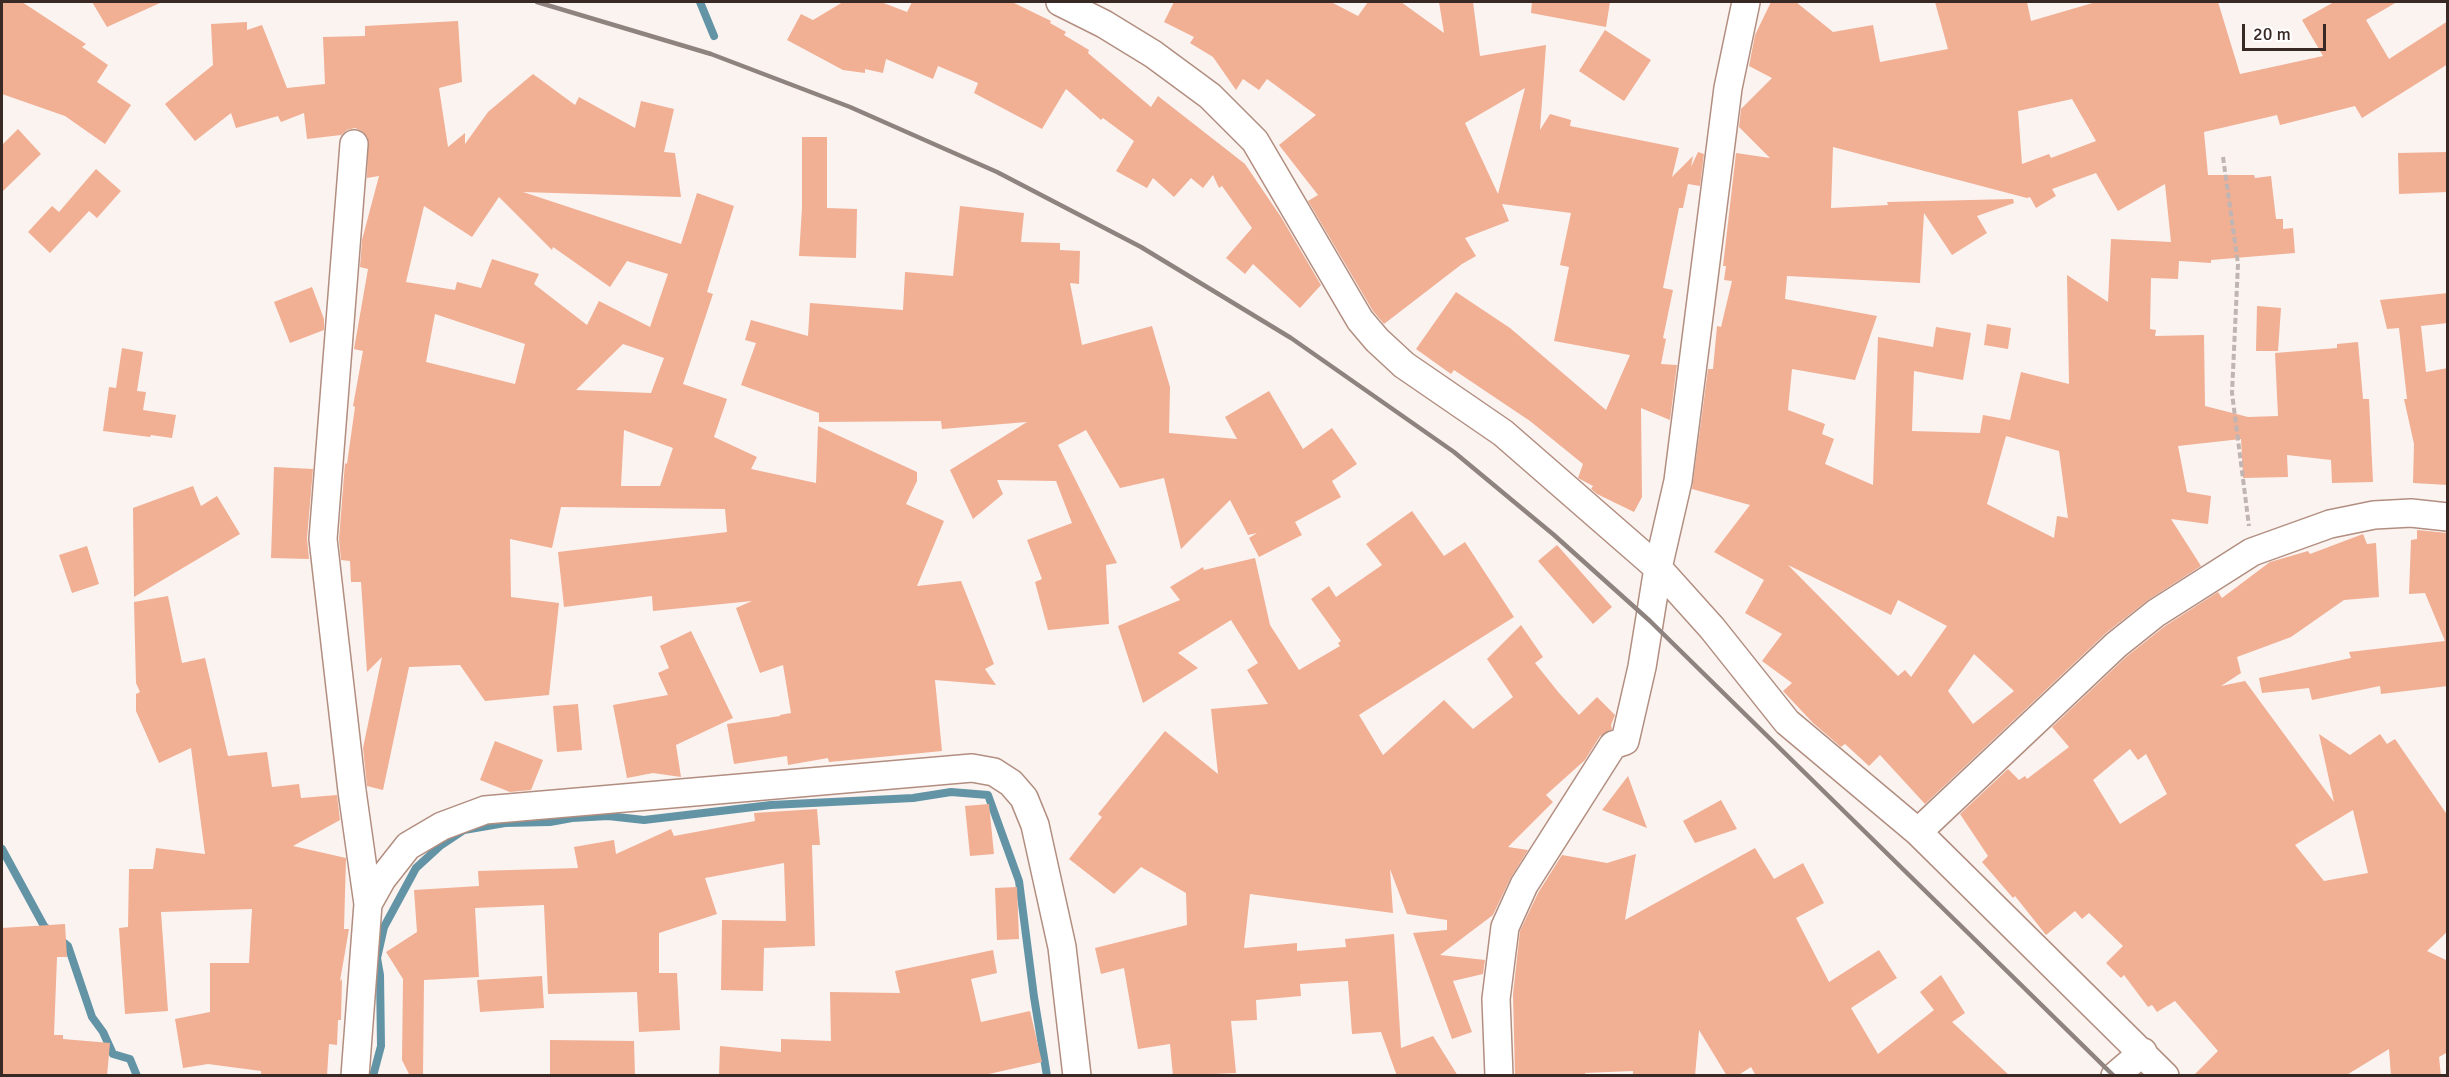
<!DOCTYPE html>
<style>
body{margin:0}
#map{position:relative;width:2449px;height:1077px;overflow:hidden;background:#fbf3f0;font-family:Signika,sans-serif}
canvas{display:block}
.frame{position:absolute;inset:0;border:3px solid #382924;pointer-events:none}
.scale{position:absolute;left:2242px;top:24px;width:84px;height:27px;box-sizing:border-box;border:3px solid #382924;border-top:0;padding-left:8px;font-size:18px;line-height:21px;white-space:nowrap;color:#382924;-webkit-text-stroke:4px #fff;paint-order:stroke}
</style>
<div id="map">
<canvas width="2449" height="1077"></canvas>
<div class="frame"></div>
<div class="scale">20 m</div>
</div>
<script>
const ctx = document.querySelector('canvas').getContext('2d');
ctx.lineJoin = 'round';
const shape = rows => new Path2D(rows.map(r => 'M' + r).join(''));
function trace(path, color, width, dash) { ctx.strokeStyle = color; ctx.lineWidth = width; ctx.lineCap = dash ? 'butt' : 'round'; ctx.setLineDash(dash || []); ctx.stroke(path); }
function fillPath(path, color) { ctx.fillStyle = color; ctx.fill(path, 'evenodd'); }
const stream = shape([
 [700,2,714,36],
 [2,849,44,926,68,946,92,1017,103,1032,113,1054,130,1059,137,1076],
 [373,1076,381,1046,380,975,377,958,384,927,416,868,440,846,464,830,505,823,550,822,572,818,608,816,644,820,771,805,913,798,951,792,988,795,1019,881,1034,997,1047,1076]
]);
const building = shape([
 [2,2,22,2,86,44,82,47,108,65,97,82,131,105,105,144,65,116,2,94],
 [92,2,162,2,107,27],
 [843,2,881,2,907,12,912,2,1012,2,1051,21,1050,23,1066,32,1064,35,1089,50,1088,53,1151,107,1158,96,1245,164,1281,217,1321,285,1300,308,1253,264,1245,274,1226,258,1252,228,1222,186,1219,188,1213,175,1203,188,1191,178,1174,197,1153,178,1147,188,1116,171,1134,141,1103,118,1101,120,1066,89,1042,129,974,93,978,83,938,66,933,79,886,59,883,73,865,69,865,73,843,70,787,40,801,14,813,20],
 [1174,2,1331,2,1358,16,1368,2,1401,2,1444,33,1439,2,1473,2,1480,56,1546,45,1540,130,1550,114,1571,120,1570,126,1679,148,1672,177,1693,156,1691,167,1698,152,1704,154,1700,186,1688,184,1683,208,1679,208,1663,288,1673,290,1663,338,1666,339,1661,364,1677,365,1670,420,1641,408,1642,497,1634,512,1597,494,1591,489,1593,486,1578,478,1583,464,1530,421,1454,370,1451,374,1416,349,1456,292,1510,328,1606,410,1630,355,1554,341,1569,267,1560,265,1571,213,1502,204,1509,221,1465,238,1476,256,1462,264,1384,324,1373,311,1308,201,1318,195,1279,145,1316,115,1267,79,1259,90,1243,79,1236,90,1213,57,1190,43,1194,37,1164,22],
 [1525,88,1498,194,1465,123],
 [1532,2,1610,2,1606,27,1531,13],
 [1771,2,1796,2,1833,32,1873,25,1880,62,1948,49,1935,2,2027,2,2031,21,2096,2,2218,2,2240,74,2323,56,2302,20,2334,2,2397,2,2366,20,2389,59,2448,21,2448,64,2362,118,2355,106,2280,125,2277,115,2204,132,2208,175,2254,175,2255,178,2271,176,2276,219,2283,219,2283,229,2293,228,2295,253,2211,260,2211,263,2179,261,2178,279,2151,278,2150,329,2156,330,2155,336,2204,335,2205,406,2248,417,2278,416,2275,353,2337,348,2337,344,2358,342,2363,399,2369,399,2373,482,2332,483,2331,460,2287,455,2288,477,2243,478,2241,439,2178,446,2187,492,2211,496,2208,524,2171,519,2201,566,2148,600,2106,633,1925,804,1880,755,1869,766,1845,744,1841,747,1813,723,1783,691,1792,683,1762,661,1782,634,1745,613,1764,580,1714,552,1750,505,1692,489,1708,369,1713,369,1717,326,1721,327,1732,281,1724,280,1726,266,1723,266,1736,153,1770,158,1739,127,1741,109,1772,78,1749,66,1755,35],
 [2072,99,2096,141,2051,158,2049,154,2022,164,2018,111],
 [1833,147,2027,198,2030,197,2036,208,2056,196,2052,189,2096,173,2118,211,2165,184,2171,242,2111,239,2108,302,2067,275,2069,384,2021,372,2010,420,1983,415,1980,433,1912,431,1914,371,1963,380,1971,333,1936,327,1933,347,1878,337,1873,485,1825,464,1834,439,1822,434,1825,424,1788,410,1792,369,1855,380,1877,316,1785,299,1787,276,1920,283,1924,213,1952,255,1987,233,1977,216,2014,203,2013,199,1887,202,1888,205,1831,208],
 [2010,422,2006,436,2059,451,2068,518,2057,516,2054,538,1987,504],
 [1788,565,1891,615,1898,600,1947,626,1911,677,1905,670,1898,676],
 [1974,654,2014,691,1973,724,1948,691],
 [458,21,462,82,439,88,448,147,465,133,465,144,488,112,533,74,575,105,579,97,635,128,641,101,674,109,664,152,675,153,681,197,523,192,681,244,697,193,734,206,707,292,713,294,683,384,727,399,714,437,757,457,751,469,816,483,818,426,917,472,917,481,906,504,944,521,917,586,961,581,994,664,985,669,996,685,935,680,942,751,829,762,828,758,788,765,787,756,734,764,727,724,780,716,780,715,791,713,783,665,760,673,736,608,752,601,653,611,652,596,564,607,558,552,727,532,725,509,561,507,552,548,510,539,511,597,559,603,549,695,485,701,460,665,409,667,383,790,367,786,363,748,382,657,367,672,361,582,351,582,350,561,341,560,339,539,345,463,347,464,355,407,353,406,363,351,354,349,368,269,360,267,362,240,379,176,367,178,368,138,362,131,355,128,347,130,341,135,307,139,304,113,281,122,278,116,236,128,231,113,195,141,165,104,213,65,211,24,247,22,247,30,262,25,287,88,325,84,323,37,365,36,365,26],
 [499,197,552,250,553,247,610,287,627,261,668,274,650,327,599,301,587,325,534,284,539,274,492,259,481,288,457,282,455,290,406,282,424,206,472,237],
 [435,314,525,344,515,384,426,362],
 [623,344,664,358,651,393,576,390],
 [624,430,673,448,660,486,621,486],
 [1605,30,1651,60,1624,101,1579,71],
 [18,129,41,154,2,192,2,145],
 [802,137,827,137,827,208,857,209,856,258,799,256,802,208],
 [2448,152,2448,192,2399,194,2398,153],
 [96,169,121,191,97,218,89,211,50,253,28,232,52,206,59,212],
 [960,206,1024,213,1021,242,1060,243,1060,250,1080,251,1079,284,1070,283,1082,345,1152,326,1170,387,1169,433,1237,439,1225,417,1269,391,1303,449,1332,428,1357,464,1332,481,1341,497,1295,522,1302,535,1259,557,1249,538,1257,533,1248,535,1230,500,1181,549,1164,478,1120,488,1086,430,1058,445,1117,563,1106,565,1109,624,1048,630,1035,582,1042,579,1027,540,1072,523,1056,481,997,480,1003,494,973,519,950,470,1027,422,942,429,941,421,819,422,819,413,741,385,756,343,745,340,751,320,808,336,810,303,903,310,905,272,953,276],
 [312,287,324,319,324,330,290,343,274,302],
 [2448,293,2448,323,2421,326,2426,372,2448,368,2448,485,2413,483,2414,444,2404,399,2407,399,2399,328,2387,329,2380,300],
 [2257,306,2281,308,2278,351,2256,351],
 [1987,324,2011,328,2008,349,1984,345],
 [122,348,143,352,137,391,146,392,143,410,176,415,172,438,151,435,150,437,103,431,109,387,116,388],
 [274,467,313,469,307,538,309,559,271,558],
 [193,486,201,506,217,496,240,534,134,597,133,508],
 [1412,511,1444,556,1465,542,1514,617,1359,715,1383,755,1444,700,1473,729,1513,697,1487,659,1521,625,1543,657,1535,663,1559,693,1579,715,1597,697,1615,715,1611,725,1612,729,1600,736,1585,760,1546,795,1553,802,1508,847,1528,850,1510,879,1493,915,1440,955,1485,960,1483,974,1453,981,1472,1032,1452,1039,1413,933,1447,930,1447,920,1407,914,1390,869,1393,913,1250,894,1244,948,1297,943,1297,951,1346,947,1345,939,1394,934,1401,1048,1433,1036,1458,1076,1397,1076,1381,1032,1352,1034,1348,981,1300,984,1301,996,1256,1000,1257,1020,1231,1021,1236,1073,1213,1074,1213,1076,1173,1076,1170,1044,1138,1049,1124,968,1101,974,1095,948,1187,925,1186,893,1141,867,1114,894,1069,859,1102,817,1098,814,1165,731,1218,774,1211,709,1268,704,1247,670,1258,663,1231,620,1178,653,1198,668,1143,703,1118,626,1180,600,1170,587,1203,567,1204,570,1255,558,1270,625,1299,670,1340,646,1338,643,1341,641,1311,599,1329,586,1336,597,1382,565,1366,544],
 [2417,530,2448,533,2448,686,2381,694,2380,686,2312,700,2309,688,2262,693,2259,678,2351,658,2349,652,2445,641,2425,593,2409,594,2411,540,2417,539],
 [2363,534,2367,544,2376,543,2379,597,2344,600,2291,637,2237,657,2241,673,2221,686,2245,681,2334,802,2319,734,2350,755,2380,734,2387,744,2395,739,2448,816,2448,931,2427,951,2448,961,2448,1052,2439,1057,2441,1076,2391,1076,2389,1049,2345,1076,2193,1076,2218,1051,2175,1001,2157,1012,2152,1005,2148,1007,2124,975,2121,978,2106,963,2123,946,2089,913,2082,919,2075,911,2046,935,2015,896,2013,898,1982,862,1988,856,1960,814,2008,769,2019,780,2025,776,2027,779,2069,747,2052,727,2126,657,2165,626,2218,592,2222,598,2270,562,2308,551,2310,554],
 [2130,749,2138,760,2146,754,2167,794,2120,824,2093,780],
 [2353,810,2368,873,2324,881,2295,845],
 [1557,545,1612,607,1593,624,1538,561],
 [87,546,99,584,72,593,59,555],
 [168,596,182,663,205,658,228,756,267,752,272,787,299,784,301,798,337,795,340,820,293,846,346,858,344,929,349,929,340,981,342,979,341,1020,338,1020,337,1045,329,1044,327,1076,261,1076,261,1071,208,1064,183,1068,175,1019,210,1012,210,963,249,963,252,909,161,912,168,1011,125,1014,119,928,128,927,129,869,153,869,156,848,205,854,191,748,159,763,136,711,136,694,140,692,136,683,134,602],
 [691,631,733,718,676,745,681,777,653,773,627,778,613,705,668,695,658,673,669,668,660,646],
 [578,704,582,750,557,752,553,706],
 [495,741,543,760,531,790,510,792,480,780],
 [1628,776,1647,828,1602,810],
 [1721,800,1737,829,1695,843,1683,821],
 [989,804,994,854,970,856,965,806],
 [817,809,820,845,812,845,815,946,764,948,763,991,721,990,722,920,786,921,784,863,705,878,717,914,659,933,659,973,677,973,680,1030,639,1032,637,992,548,994,544,905,475,908,479,977,424,980,423,1076,410,1076,402,1060,403,979,386,952,417,932,414,890,479,886,478,871,578,868,574,847,614,840,616,854,671,829,674,836,755,821,754,813],
 [1755,848,1774,879,1803,863,1824,903,1796,918,1829,982,1879,950,1897,978,1851,1008,1878,1054,1934,1010,1920,992,1941,975,1965,1013,1952,1022,2010,1076,1756,1076,1751,1067,1737,1076,1727,1076,1699,1030,1695,1076,1633,1076,1633,1071,1585,1073,1586,1076,1515,1076,1513,994,1520,931,1538,893,1562,855,1607,863,1636,854,1625,920],
 [1017,887,1019,939,997,940,995,888],
 [65,924,67,957,57,957,54,1035,63,1035,63,1039,110,1043,107,1076,2,1076,2,928],
 [993,950,997,973,971,979,981,1022,1030,1011,1042,1062,980,1076,719,1076,720,1046,781,1052,781,1039,831,1041,830,992,900,993,895,971],
 [542,976,544,1008,480,1012,477,980],
 [550,1040,634,1041,635,1076,550,1076]
]);
const path = shape([
 [2223,157,2238,264,2232,393,2249,526]
]);
const minor = shape([
 [1060,2,1104,24,1153,54,1210,96,1255,141,1360,320,1377,340,1404,365,1503,433,1658,568,1712,628,1787,722,1918,832,2165,1076],
 [354,144,323,539,352,791,368,904,355,1076],
 [1918,832,2116,645,2156,613,2252,552,2330,524,2374,515,2411,513,2448,517],
 [368,904,382,879,408,846,442,826,485,810,972,768,994,772,1011,783,1024,798,1035,825,1062,947,1077,1076],
 [1499,1076,1496,999,1505,927,1524,885,1613,745,1625,741,1642,667,1658,568,1678,481,1728,88,1746,2],
 [2115,1076,2143,1052]
]);
const rail = shape([
 [537,2,711,54,850,107,997,172,1141,247,1291,338,1454,452,1554,535,1650,621,2114,1076]
]);
trace(stream, '#6294a6', 8);
fillPath(building, '#f1af94');
trace(minor, '#b28e80', 30);
trace(path, '#c0b5b2', 4, [6, 3]);
trace(minor, '#fff', 27);
trace(rail, '#8f837f', 4.5);
</script>
